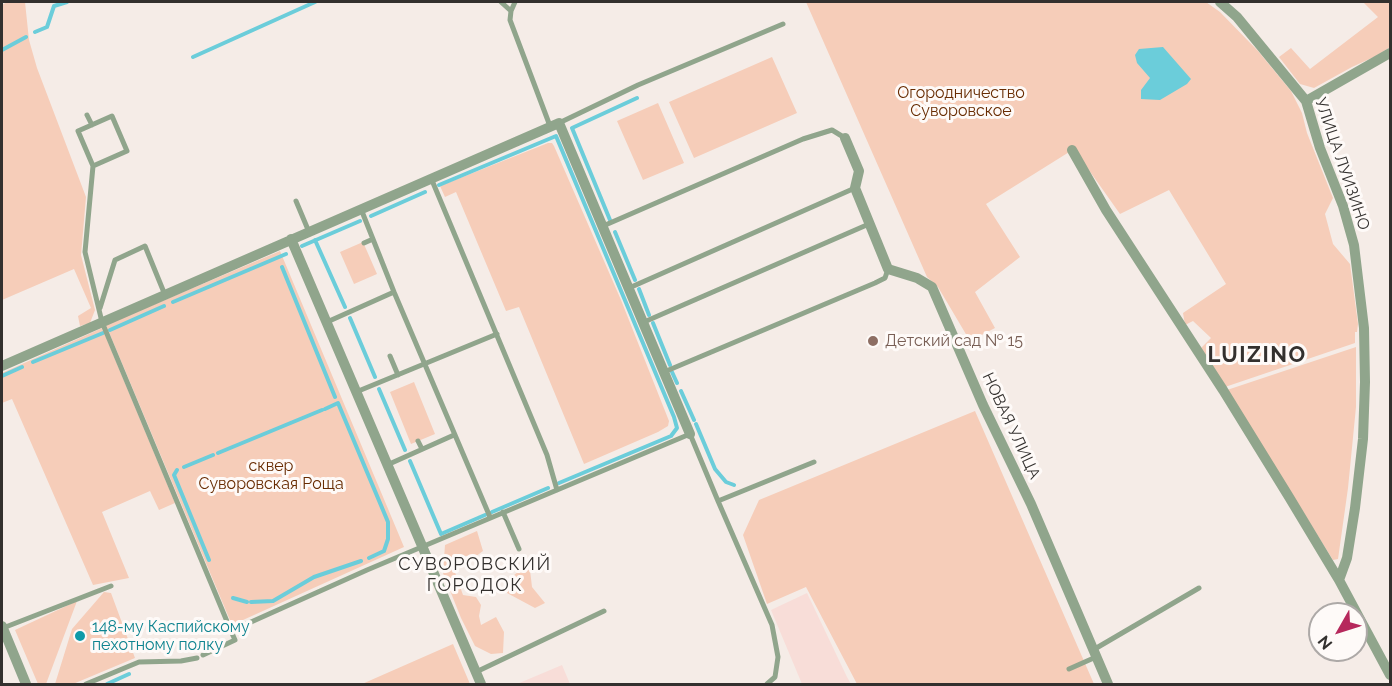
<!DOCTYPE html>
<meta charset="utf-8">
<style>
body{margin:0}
#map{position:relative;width:1392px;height:686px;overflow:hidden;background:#f5ece7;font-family:Raleway,sans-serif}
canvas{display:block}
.frame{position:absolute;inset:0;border:3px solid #33302e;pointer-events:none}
.north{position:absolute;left:1308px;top:602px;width:60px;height:60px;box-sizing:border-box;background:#fefaf8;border:2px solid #ada9a7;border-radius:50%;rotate:231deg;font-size:16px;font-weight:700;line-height:24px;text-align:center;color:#33302e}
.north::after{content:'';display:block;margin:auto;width:21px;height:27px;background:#b6285c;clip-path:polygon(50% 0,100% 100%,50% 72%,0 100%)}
</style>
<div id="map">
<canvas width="1392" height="686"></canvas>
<div class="frame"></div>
<div class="north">N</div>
</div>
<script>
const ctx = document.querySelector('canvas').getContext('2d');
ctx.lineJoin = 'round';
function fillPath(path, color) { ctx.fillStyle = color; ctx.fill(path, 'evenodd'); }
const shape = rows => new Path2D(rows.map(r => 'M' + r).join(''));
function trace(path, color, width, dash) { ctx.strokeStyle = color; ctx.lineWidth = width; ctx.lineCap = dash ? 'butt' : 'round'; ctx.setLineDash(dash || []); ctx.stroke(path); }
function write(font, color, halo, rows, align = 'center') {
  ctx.font = font + ' Raleway,sans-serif'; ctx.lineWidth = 6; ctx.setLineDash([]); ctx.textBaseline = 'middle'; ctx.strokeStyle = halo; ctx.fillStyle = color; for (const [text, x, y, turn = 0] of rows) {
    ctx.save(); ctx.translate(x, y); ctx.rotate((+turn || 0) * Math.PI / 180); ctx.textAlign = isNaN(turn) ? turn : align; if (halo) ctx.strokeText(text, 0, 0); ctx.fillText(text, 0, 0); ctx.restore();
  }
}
const industrial = shape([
 [807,593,847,677,851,684,802,684,771,610],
 [562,665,570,684,517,684]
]);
const green = shape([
 [7,2,25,2,29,40,37,68,86,197,81,255,95,310,90,323,80,326,78,316,91,308,74,269,2,300,2,5],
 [806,2,1206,2,1220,12,1258,51,1291,91,1302,113,1307,133,1333,198,1325,214,1333,244,1350,264,1358,324,1357,332,1355,332,1355,343,1225,387,1201,348,1211,338,1193,321,1185,325,1183,313,1226,284,1169,190,1120,214,1074,149,986,204,1020,257,975,292,995,328,970,341,938,287,927,277],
 [1363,2,1390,2,1390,47,1376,56,1352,67,1314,88,1300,84,1279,57,1291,48,1310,69,1378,17],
 [772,57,797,113,694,158,669,102],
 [658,103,684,163,643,180,617,121],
 [548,143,552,143,554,146,621,300,669,421,668,426,658,432,584,464,519,307,506,311,456,192,445,197,440,186],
 [363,242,377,274,354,284,340,252],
 [280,251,404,547,232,625,106,325],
 [102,328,175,503,159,510,150,491,102,512,129,578,93,585,12,399,2,403,2,373],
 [1356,347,1356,407,1348,488,1338,559,1333,560,1227,390],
 [414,382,435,434,411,444,390,392],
 [975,411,1094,684,857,684,806,587,767,604,743,535,759,500],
 [477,531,483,551,475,557,457,555,451,561,463,595,476,597,481,605,479,616,481,625,496,617,504,632,503,653,491,654,475,646,461,618,443,573,445,545],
 [530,570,532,587,545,603,535,608,507,593,508,580,519,571],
 [104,592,111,593,135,658,73,684,55,684,72,629],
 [77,601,46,684,38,684,15,630],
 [453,644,470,684,362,684]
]);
const water = shape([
 [1163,47,1191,79,1187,84,1160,100,1141,99,1141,90,1150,78,1137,63,1135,55,1139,49]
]);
const stream = shape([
 [35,32,47,27,54,6,67,2],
 [2,50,26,37],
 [193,57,315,2],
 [439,185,556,136,674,417,677,428,671,436,559,483],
 [371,216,425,192],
 [610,220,572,128,637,98],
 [615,232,635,280],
 [315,240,345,307],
 [302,246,360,221],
 [282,267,335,397],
 [639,289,649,315],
 [173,302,286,254],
 [350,318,375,377],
 [653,323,670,365],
 [110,330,164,306],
 [33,362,103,333],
 [672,372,677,383],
 [2,376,22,367],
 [379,389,405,450],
 [681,391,694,420],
 [325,409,338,403,388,522,388,539,384,551,369,558],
 [696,424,715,469,726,482,734,485],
 [218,453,322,410],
 [410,461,441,534,485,515],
 [184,467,213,455],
 [177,470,174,475,209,560],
 [492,512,548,488],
 [233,598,247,602],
 [251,602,273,601,314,577,361,561],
 [107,684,129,674]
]);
const service = shape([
 [501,2,511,11],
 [515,2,511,11,510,20,550,126],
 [87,115,92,125],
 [559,123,638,85,783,24],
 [93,166,127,151,112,116,78,131,93,166,85,252,102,322,231,631],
 [431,178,547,455,557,490],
 [296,201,309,232],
 [361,209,394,292,490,517],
 [603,226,803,139,832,130,845,138],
 [364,243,373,239],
 [629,288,855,188],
 [100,308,115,260,145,246,165,295],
 [327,322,394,292],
 [644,322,869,224],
 [390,356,398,375],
 [664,372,875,283,885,278,888,269],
 [356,392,497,334],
 [418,441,422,449],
 [387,465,454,435],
 [718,501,772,625,778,657,775,677,767,684],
 [503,512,519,549],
 [3,628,111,586],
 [1093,650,1199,588],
 [203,655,235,640,231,631,367,570,690,434,718,501,814,462],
 [1069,669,1096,657],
 [476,672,604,611],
 [86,684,139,662,181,661,197,658]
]);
const minor = shape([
 [1220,2,1237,17,1306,101,1320,148,1343,206,1354,245,1364,328,1365,382,1363,439,1355,508,1347,558,1339,580],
 [1306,101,1390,53],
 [845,138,859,171,855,188,888,269,917,278,932,287,983,405,1031,504,1108,684],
 [1072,150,1106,210,1223,390,1289,497,1339,580,1390,675],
 [291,239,481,684],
 [2,366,559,123,690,434],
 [2,626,26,684]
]);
const markers = [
 [873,341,6,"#8d6e63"],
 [80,636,6,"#0f9aa8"]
];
const parkNames = [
 ["Огородничество",961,93],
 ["Суворовское",961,111],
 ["сквер",271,466],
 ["Суворовская Роща",271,484]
];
const streetNames = [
 ["УЛИЦА ЛУИЗИНО",1342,164,71],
 ["НОВАЯ УЛИЦА",1011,426,65]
];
const educationNames = [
 ["Детский сад № 15",885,341]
];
const cultureNames = [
 ["148-му Каспийскому",92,627],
 ["пехотному полку",92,645]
];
const neighbourhoodNames = [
 ["СУВОРОВСКИЙ",475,565],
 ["ГОРОДОК",475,586]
];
const districtNames = [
 ["LUIZINO",1257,355]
];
fillPath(industrial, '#f8ddd8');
fillPath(green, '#f6cdb9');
fillPath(water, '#6bcdda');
trace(stream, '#6bcdda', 4);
trace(service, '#90a58c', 5);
trace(minor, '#90a58c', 10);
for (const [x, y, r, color] of markers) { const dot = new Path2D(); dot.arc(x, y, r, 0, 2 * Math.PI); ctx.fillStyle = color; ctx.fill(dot); trace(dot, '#fefaf8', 2); }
write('16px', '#682c02', '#fefaf8', parkNames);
write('16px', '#33302e', '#fefaf8', streetNames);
write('16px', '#785e54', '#fefaf8', educationNames, 'left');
write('16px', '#0d838f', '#fefaf8', cultureNames, 'left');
ctx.letterSpacing = '1.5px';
write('18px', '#33302e', '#fefaf8', neighbourhoodNames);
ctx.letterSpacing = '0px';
ctx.letterSpacing = '1.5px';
write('bold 22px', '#33302e', '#fefaf8', districtNames);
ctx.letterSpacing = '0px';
</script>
